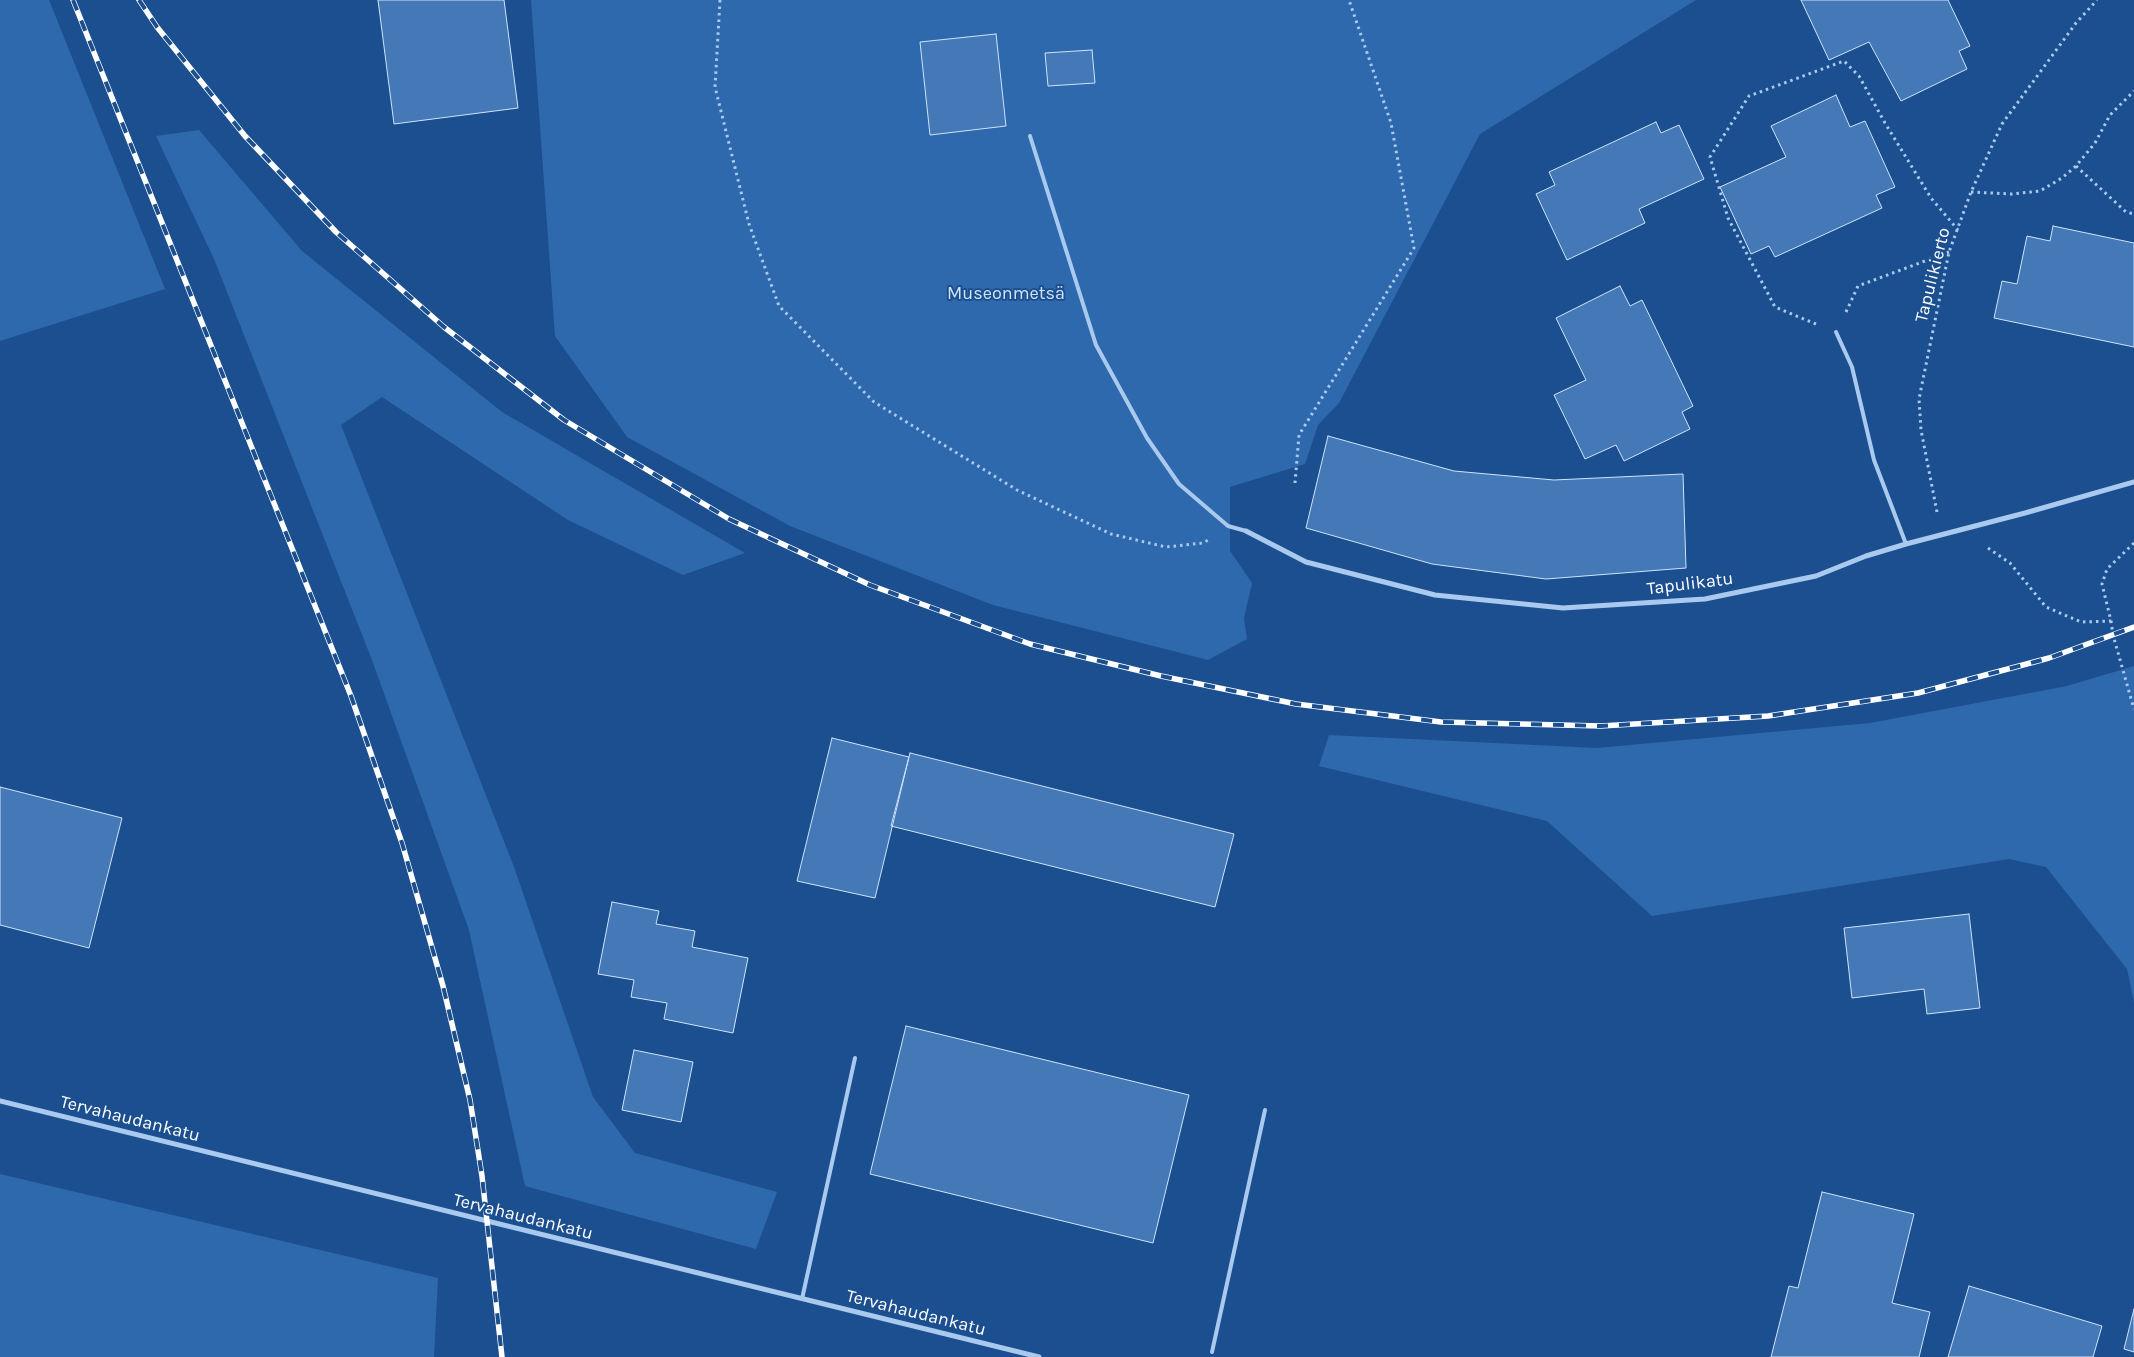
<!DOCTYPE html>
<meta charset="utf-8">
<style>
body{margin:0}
canvas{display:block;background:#1b4f8f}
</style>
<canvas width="2134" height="1357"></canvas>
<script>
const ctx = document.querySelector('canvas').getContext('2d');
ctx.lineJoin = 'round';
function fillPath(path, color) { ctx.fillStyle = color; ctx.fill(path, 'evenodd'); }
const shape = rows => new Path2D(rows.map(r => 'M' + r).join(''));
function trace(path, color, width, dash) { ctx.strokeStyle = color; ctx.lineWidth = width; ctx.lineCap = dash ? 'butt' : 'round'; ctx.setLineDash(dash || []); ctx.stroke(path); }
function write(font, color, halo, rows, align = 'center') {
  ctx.font = font + ' Karla,sans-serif'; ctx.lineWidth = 4; ctx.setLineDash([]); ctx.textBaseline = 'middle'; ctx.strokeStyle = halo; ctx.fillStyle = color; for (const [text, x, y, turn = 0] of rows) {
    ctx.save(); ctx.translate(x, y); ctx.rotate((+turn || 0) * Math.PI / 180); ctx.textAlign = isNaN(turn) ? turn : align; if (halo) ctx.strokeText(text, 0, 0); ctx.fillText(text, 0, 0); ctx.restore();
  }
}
const green = shape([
 [0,0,49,0,165,289,0,341],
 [531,0,1696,0,1480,134,1339,403,1318,425,1305,464,1230,487,1230,551,1252,583,1244,618,1247,639,1208,660,993,605,790,526,627,437,555,336],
 [199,130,302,251,502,412,745,553,683,575,568,520,382,397,341,425,514,867,593,1097,635,1153,777,1192,756,1249,525,1186,469,930,372,660,214,259,156,136],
 [2134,666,2134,1002,2127,969,2046,867,2009,859,1652,916,1547,821,1319,766,1329,735,1597,748,1870,723,2067,686],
 [0,1174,438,1278,434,1357,0,1357]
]);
const building = shape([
 [378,0,504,0,518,108,394,124,378,0],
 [1801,0,1948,0,1970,46,1959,51,1967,69,1901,101,1869,42,1829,60,1801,0],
 [996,34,1006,126,930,135,920,42,996,34],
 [1092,50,1095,83,1048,86,1045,53,1092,50],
 [1836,95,1850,127,1865,121,1895,187,1876,195,1882,208,1775,257,1769,246,1751,254,1720,187,1786,157,1771,126,1836,95],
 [1656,122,1661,133,1679,125,1704,179,1639,209,1645,223,1567,260,1536,194,1555,185,1549,172,1656,122],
 [2053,226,2134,243,2134,347,1994,318,2002,281,2017,284,2027,236,2050,241,2053,226],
 [1620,286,1630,306,1642,300,1693,406,1682,412,1690,429,1624,461,1616,445,1585,459,1554,395,1586,380,1556,318,1620,286],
 [1328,436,1454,471,1554,480,1683,474,1686,568,1546,579,1432,564,1306,528,1328,436],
 [832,738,909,757,875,898,797,881,832,738],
 [910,753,1234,834,1215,907,891,826,910,753],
 [0,787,122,818,89,948,0,925,0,787],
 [612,902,659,911,656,924,695,931,692,947,748,958,733,1033,664,1019,667,1003,631,997,634,980,598,974,612,902],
 [1969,914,1980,1008,1927,1014,1924,989,1852,998,1844,928,1969,914],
 [906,1026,1189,1095,1153,1243,870,1174,906,1026],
 [634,1050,693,1062,681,1122,622,1110,634,1050],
 [1822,1192,1914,1214,1892,1303,1930,1312,1919,1357,1771,1357,1789,1286,1798,1288,1822,1192],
 [1969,1286,2102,1326,2093,1357,1948,1357,1969,1286],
 [2134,1309,2134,1352,2124,1349,2134,1309]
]);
const path = shape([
 [720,0,715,87,749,224,779,306,874,402,1017,490,1111,534,1166,547,1203,543,1210,539],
 [2076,166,2126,212,2134,214],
 [1971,192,2012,194,2040,191,2062,178,2076,166,2095,143,2110,115,2134,91],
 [1846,312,1858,286,1949,252],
 [1816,324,1775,307,1728,218,1710,157,1749,96,1844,61,1859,76,1885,123,1931,198,1958,230],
 [1295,483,1299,435,1414,248,1391,123,1349,0],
 [1937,512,1921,430,1919,399,1949,252,1971,192,2002,124,2076,23,2097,0],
 [2134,543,2107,569,2102,584,2111,621,2113,635,2134,709],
 [1988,548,2010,563,2046,607,2081,622,2111,621]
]);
const service = shape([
 [1030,136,1096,345,1147,438,1179,484,1228,526,1246,531],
 [1836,332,1852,367,1874,460,1906,544],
 [802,1299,855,1058],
 [1212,1352,1265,1110]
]);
const minor = shape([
 [1246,531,1306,562,1435,595,1563,608,1705,599,1816,576,1866,556,1906,544,2025,513,2134,482],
 [0,1101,1039,1357]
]);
const rail = shape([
 [73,0,351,696,402,843,443,986,470,1100,482,1176,502,1357],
 [139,0,157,27,245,136,336,232,444,327,564,420,729,519,870,585,1030,644,1161,676,1296,704,1441,722,1601,726,1768,716,1918,693,2049,658,2134,627]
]);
const streetNames = [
 ["Tapulikierto",1933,275,-76],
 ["Tapulikatu",1690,584,-7],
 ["Tervahaudankatu",130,1119,14],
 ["Tervahaudankatu",523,1217,14],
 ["Tervahaudankatu",916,1313,14]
];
const parkNames = [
 ["Museonmetsä",1006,294]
];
fillPath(green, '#2e69ad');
fillPath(building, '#4478b7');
trace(building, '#cfe3fa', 1);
trace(path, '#a9c9ee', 3, [2.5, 4]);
trace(service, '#a9c9ee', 4);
trace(minor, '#a9c9ee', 5);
trace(rail, '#fff', 5.5);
trace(rail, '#1b4f8f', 4, [11]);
write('18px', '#fff', '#1b4f8f', streetNames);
write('18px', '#cfe3fa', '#1b4f8f', parkNames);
</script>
